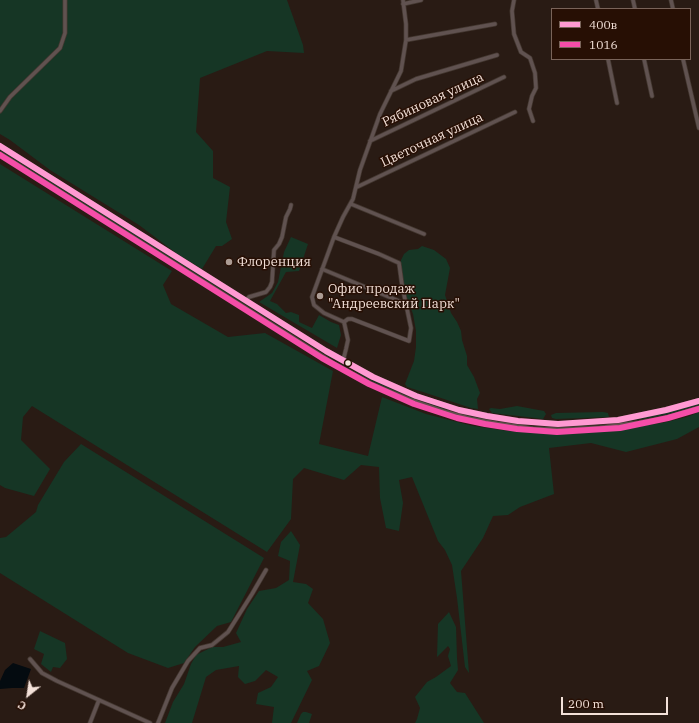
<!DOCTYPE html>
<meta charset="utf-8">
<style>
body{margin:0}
#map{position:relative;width:699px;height:723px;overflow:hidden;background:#291b14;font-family:"IBM Plex Serif",serif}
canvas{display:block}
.legend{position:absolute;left:551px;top:8px;width:140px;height:52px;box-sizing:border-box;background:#270f04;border:1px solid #796359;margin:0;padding:5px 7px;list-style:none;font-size:12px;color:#f3e1d9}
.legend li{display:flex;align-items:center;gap:8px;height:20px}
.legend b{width:20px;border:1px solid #796359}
.north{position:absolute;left:8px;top:675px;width:40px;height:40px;-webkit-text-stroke:3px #270f04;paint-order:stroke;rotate:210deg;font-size:11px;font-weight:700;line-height:16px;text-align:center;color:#f3e1d9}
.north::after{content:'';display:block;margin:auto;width:14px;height:18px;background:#f3e1d9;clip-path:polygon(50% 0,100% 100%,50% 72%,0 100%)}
.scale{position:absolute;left:561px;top:697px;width:107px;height:18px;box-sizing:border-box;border:2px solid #f3e1d9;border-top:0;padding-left:5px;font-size:12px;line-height:14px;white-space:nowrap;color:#f3e1d9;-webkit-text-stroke:3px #270f04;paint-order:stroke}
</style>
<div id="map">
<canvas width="699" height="723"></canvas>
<ul class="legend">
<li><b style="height:5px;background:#ff9ad2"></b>400в</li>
<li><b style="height:5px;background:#f54da8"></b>1016</li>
</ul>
<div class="north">С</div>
<div class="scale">200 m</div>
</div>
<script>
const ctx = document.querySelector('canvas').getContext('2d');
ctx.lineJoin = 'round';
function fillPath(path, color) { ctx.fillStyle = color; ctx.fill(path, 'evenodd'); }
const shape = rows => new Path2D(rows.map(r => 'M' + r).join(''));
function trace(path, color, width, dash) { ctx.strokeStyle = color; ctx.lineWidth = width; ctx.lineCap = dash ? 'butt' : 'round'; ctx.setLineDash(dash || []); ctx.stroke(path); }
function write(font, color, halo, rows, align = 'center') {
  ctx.font = font + ' "IBM Plex Serif",serif'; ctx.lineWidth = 3; ctx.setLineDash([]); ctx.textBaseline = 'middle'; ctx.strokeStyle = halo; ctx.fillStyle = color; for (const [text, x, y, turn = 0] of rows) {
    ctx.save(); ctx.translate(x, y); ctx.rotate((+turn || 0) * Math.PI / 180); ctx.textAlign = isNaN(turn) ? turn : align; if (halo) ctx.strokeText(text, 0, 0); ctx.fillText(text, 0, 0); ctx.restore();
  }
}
const green = shape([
 [0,0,287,0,303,45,304,53,267,51,200,78,196,132,213,151,213,178,230,187,226,222,232,239,222,246,216,246,202,269,176,253,139,225,50,170,10,140,0,134],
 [0,150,333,358,333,359,0,152],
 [0,164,172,271,163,285,171,304,228,337,265,333,333,371,319,444,368,456,382,397,426,414,473,426,509,431,568,434,596,432,624,429,666,422,687,417,699,412,699,427,677,439,626,452,591,443,549,448,554,494,520,507,508,515,493,516,483,538,461,571,469,673,465,667,457,598,452,565,445,550,438,541,412,477,399,480,403,503,399,531,386,528,380,498,379,467,361,465,344,480,304,468,293,479,291,519,267,552,32,406,23,417,21,440,50,469,34,496,5,488,0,485],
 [291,237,308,244,299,271,286,272,270,301,277,304,286,313,291,312,299,315,299,322,312,328,319,315,331,322,339,325,341,335,337,348,259,302,272,293,278,282,284,252],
 [422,246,434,250,446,259,450,268,445,295,451,313,457,322,461,331,462,340,467,356,467,365,474,377,480,393,477,399,478,409,471,408,423,392,407,387,405,384,414,361,416,347,416,331,413,314,403,287,400,269,401,260,404,254,409,250,418,249],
 [355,370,372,380,414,398,443,408,480,416,480,418,442,409,413,400,372,381,355,371],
 [699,403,699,405,666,415,617,423,571,426,548,426,617,422,665,413],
 [517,406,544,411,546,414,543,419,535,418,492,413,489,409,491,408,500,409],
 [603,412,608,413,609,417,556,419,552,418,551,415,556,413],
 [81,444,264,558,231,622,217,626,195,647,184,663,168,668,128,653,0,573,0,538,6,537,36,512,38,505,64,462],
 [291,531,300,545,293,582,306,584,313,589,308,603,323,619,330,643,319,666,307,671,312,680,291,723,272,723,274,707,256,704,258,693,271,687,278,677,266,670,255,681,245,684,238,677,239,666,216,670,206,677,192,723,165,723,173,702,184,684,191,664,196,655,212,647,223,647,241,642,236,633,247,609,259,591,276,588,289,580,290,561,278,556,281,542],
 [449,612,456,627,457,658,458,670,450,683,457,692,465,693,484,723,415,723,417,719,420,708,415,697,427,682,436,677,451,666,448,656,450,649,448,646,437,657,438,624],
 [40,631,65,643,67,659,60,668,53,667,51,672,41,664,44,654,34,649],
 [303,712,306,712,312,714,309,723,297,723,301,714]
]);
const water = shape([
 [13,663,31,669,24,688,12,688,0,689,0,681,5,670]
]);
const minor = shape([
 [514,0,512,11,514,34,521,52,530,58,535,73,536,88,532,96,529,109,533,121],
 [596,0,598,9],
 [633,0,635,9],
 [671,0,673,9],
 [403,4,421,0],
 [406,40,495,24],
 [608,59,617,103],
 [644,59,652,96],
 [683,59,699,128],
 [391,91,416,79,497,55],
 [0,111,10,97,60,48,65,33,65,0],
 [370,141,504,77],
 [357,187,515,112],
 [351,204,424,234],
 [334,237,379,254,399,263,402,285,411,328,409,341,352,319,348,319,344,322],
 [322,269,406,304],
 [246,301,249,297,266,292,270,287,272,282,274,250,279,244,282,237,286,217,290,209,291,205],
 [343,361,346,349,348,340,344,322,324,313,314,305,312,297,334,237,343,217,353,199,360,170,380,114,401,71,406,40,406,24,403,0],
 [30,659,42,673,57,681,150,723],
 [90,723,99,700],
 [158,723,172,688,188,661,200,648,212,645,228,632,252,594,266,570]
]);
const major = shape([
 [0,146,326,351,373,377,416,396,459,410,487,416,518,421,558,424,581,423,618,420,666,410,699,401],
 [0,154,334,364,371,384,412,401,444,412,470,419,497,424,533,429,562,430,600,428,639,423,666,418,699,408]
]);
const bus1 = shape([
 [0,146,326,351,373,377,416,396,459,410,487,416,518,421,558,424,618,420,666,410,699,401]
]);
const bus2 = shape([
 [0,155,322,358,369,384,414,404,457,418,485,424,517,429,557,432,620,428,668,418,699,409]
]);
const markers = [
 [229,262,4,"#ac9c94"],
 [320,296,4,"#ac9c94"],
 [348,363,3.5,"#f3e1d9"]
];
const streetNames = [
 ["Рябиновая улица",433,100,-25],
 ["Цветочная улица",432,140,-25]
];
const poiNames = [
 ["Флоренция",237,262],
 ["Офис продаж",328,289],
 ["\"Андреевский Парк\"",328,304]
];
fillPath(green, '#163625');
fillPath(water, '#040b10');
trace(minor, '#443831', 5);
trace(major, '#443831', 6);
trace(minor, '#605250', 3.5);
trace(major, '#64514f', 4.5);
trace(bus1, '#ff9ad2', 6);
trace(bus2, '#f54da8', 6);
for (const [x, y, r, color] of markers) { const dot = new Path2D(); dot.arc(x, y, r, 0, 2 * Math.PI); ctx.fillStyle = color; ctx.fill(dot); trace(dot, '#270f04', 1.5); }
write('13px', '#f3e1d9', '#270f04', streetNames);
write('13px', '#f3e1d9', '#270f04', poiNames, 'left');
</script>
